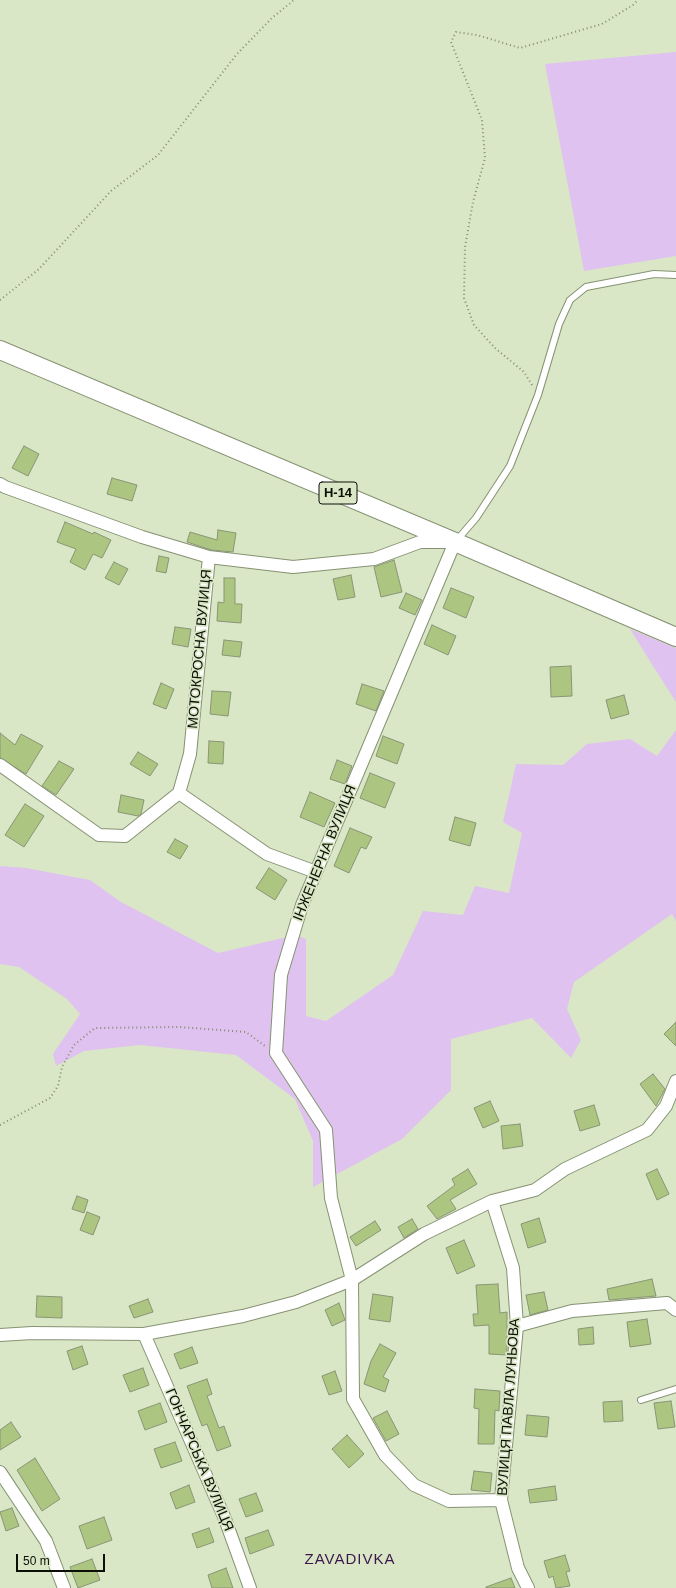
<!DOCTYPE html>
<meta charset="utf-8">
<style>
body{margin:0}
#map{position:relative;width:676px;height:1588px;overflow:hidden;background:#dae7c6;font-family:Arial,sans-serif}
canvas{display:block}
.scale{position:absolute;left:16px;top:1554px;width:89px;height:18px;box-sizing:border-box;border:2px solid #0b0f05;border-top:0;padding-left:5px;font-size:12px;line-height:14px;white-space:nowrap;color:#0b0f05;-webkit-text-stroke:3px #dae7c6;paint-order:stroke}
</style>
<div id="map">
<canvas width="676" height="1588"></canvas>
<div class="scale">50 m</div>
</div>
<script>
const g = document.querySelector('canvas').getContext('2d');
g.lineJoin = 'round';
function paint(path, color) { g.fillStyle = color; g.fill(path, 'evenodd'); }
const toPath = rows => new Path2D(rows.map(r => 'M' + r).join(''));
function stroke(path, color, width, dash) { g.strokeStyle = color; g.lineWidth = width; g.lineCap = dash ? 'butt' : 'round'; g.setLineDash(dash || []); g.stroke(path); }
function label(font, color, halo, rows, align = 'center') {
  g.font = font + ' Arial,sans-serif'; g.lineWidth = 3.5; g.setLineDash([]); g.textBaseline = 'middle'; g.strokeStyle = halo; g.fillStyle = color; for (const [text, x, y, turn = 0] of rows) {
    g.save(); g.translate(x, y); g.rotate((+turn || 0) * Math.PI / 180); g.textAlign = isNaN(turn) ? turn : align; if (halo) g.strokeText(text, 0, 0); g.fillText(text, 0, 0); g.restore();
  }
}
const green = toPath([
 [676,52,676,256,584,271,545,64],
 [630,629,676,648,676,702,653,666],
 [676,730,676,921,672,914,574,982,567,1009,581,1040,571,1058,532,1018,451,1039,451,1090,402,1139,313,1187,313,1141,295,1099,236,1055,140,1045,84,1051,56,1066,53,1054,80,1014,67,999,19,967,0,964,0,866,26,868,90,880,121,902,218,953,296,935,306,939,306,1016,326,1021,393,975,423,911,463,915,475,886,509,893,522,833,503,822,516,764,563,765,587,744,630,739,657,756]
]);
const building = toPath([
 [24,446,39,454,28,476,12,468,24,446],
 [112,478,137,485,132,501,107,494,112,478],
 [65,522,93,534,94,532,111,540,102,558,93,554,85,570,70,562,76,549,57,542,65,522],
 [218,530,236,533,233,552,211,550,187,542,190,532,217,540,218,530],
 [159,556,169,558,166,573,156,571,159,556],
 [394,560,402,592,381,597,374,567,394,560],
 [114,562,128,569,119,585,105,578,114,562],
 [351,575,355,597,338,600,333,579,351,575],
 [224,578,235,578,235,604,242,604,241,623,217,621,218,602,224,603,224,578],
 [451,588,474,597,466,618,443,608,451,588],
 [406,593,422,600,415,615,399,608,406,593],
 [432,625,456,636,448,655,424,644,432,625],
 [175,627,191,629,188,647,172,644,175,627],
 [224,640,242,642,240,657,222,655,224,640],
 [571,666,572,696,551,697,550,667,571,666],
 [161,683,174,689,166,709,153,704,161,683],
 [362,684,384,691,376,711,356,704,362,684],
 [212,691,231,692,228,716,210,714,212,691],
 [624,695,629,714,611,719,606,700,624,695],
 [0,733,15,745,21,734,43,746,26,774,0,758,0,733],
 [383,736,404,744,397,764,376,756,383,736],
 [209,741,224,742,223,764,208,763,209,741],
 [138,752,158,764,150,776,130,764,138,752],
 [337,760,352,766,345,784,330,779,337,760],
 [59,761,74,769,56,795,42,786,59,761],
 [370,773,395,783,385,808,360,798,370,773],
 [310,792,335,803,324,827,300,817,310,792],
 [121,795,144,800,141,814,138,816,118,812,121,795],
 [25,804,44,816,24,847,5,835,25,804],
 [455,817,476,823,470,846,449,840,455,817],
 [350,828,372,837,366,849,361,847,349,873,334,866,350,828],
 [175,839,188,846,180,859,167,852,175,839],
 [269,868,287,880,275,900,256,888,269,868],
 [676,1022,676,1046,664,1034,676,1022],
 [653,1074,665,1089,656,1106,640,1084,653,1074],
 [490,1101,499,1121,483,1128,474,1108,490,1101],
 [594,1105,600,1125,580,1131,574,1111,594,1105],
 [520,1124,523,1146,503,1149,501,1126,520,1124],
 [468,1169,477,1184,450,1200,456,1209,437,1219,427,1206,455,1185,452,1179,468,1169],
 [657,1169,669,1194,657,1200,646,1174,657,1169],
 [77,1196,88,1200,84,1213,72,1209,77,1196],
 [87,1212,100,1217,93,1235,80,1230,87,1212],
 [539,1218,546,1242,528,1248,521,1224,539,1218],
 [412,1219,418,1229,404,1238,398,1227,412,1219],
 [375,1221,381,1230,356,1246,350,1237,375,1221],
 [464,1240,475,1266,457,1274,446,1248,464,1240],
 [652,1279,656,1296,609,1300,607,1289,652,1279],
 [498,1284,500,1313,507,1312,507,1355,489,1354,489,1325,474,1326,473,1314,478,1314,476,1285,498,1284],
 [544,1292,548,1310,530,1315,526,1295,544,1292],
 [373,1294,393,1297,390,1322,369,1319,373,1294],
 [37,1296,62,1297,62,1318,36,1317,37,1296],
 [148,1299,153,1312,134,1318,129,1306,148,1299],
 [339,1303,345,1320,332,1326,325,1310,339,1303],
 [647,1319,651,1344,630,1347,627,1322,647,1319],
 [593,1327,594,1344,579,1345,578,1329,593,1327],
 [380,1344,396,1353,383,1377,389,1380,385,1392,364,1384,371,1361,380,1344],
 [82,1346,88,1364,73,1370,67,1351,82,1346],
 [192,1347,198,1363,180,1369,174,1354,192,1347],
 [143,1368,149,1385,130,1392,123,1375,143,1368],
 [335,1371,342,1391,329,1395,322,1376,335,1371],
 [207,1379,212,1394,207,1396,219,1428,224,1426,231,1446,217,1451,207,1424,202,1426,187,1386,207,1379],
 [475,1389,500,1391,499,1411,495,1410,494,1444,478,1444,479,1409,474,1408,475,1389],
 [622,1401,623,1421,604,1422,603,1402,622,1401],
 [671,1401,675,1427,658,1429,654,1403,671,1401],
 [160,1403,167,1422,145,1430,138,1411,160,1403],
 [387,1411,399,1434,386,1441,373,1418,387,1411],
 [527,1415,549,1417,547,1437,525,1435,527,1415],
 [11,1422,21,1437,0,1450,0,1430,11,1422],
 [347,1435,364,1454,349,1468,332,1449,347,1435],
 [175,1442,182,1461,161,1468,154,1449,175,1442],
 [35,1458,60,1499,42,1511,17,1470,35,1458],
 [474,1471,492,1473,490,1492,471,1490,474,1471],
 [189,1485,195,1502,176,1509,170,1493,189,1485],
 [555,1486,557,1500,530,1503,528,1490,555,1486],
 [256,1493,263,1511,246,1517,239,1499,256,1493],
 [12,1508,19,1526,6,1531,0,1512,12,1508],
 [104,1517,112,1540,87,1549,79,1526,104,1517],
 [209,1528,214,1542,197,1548,192,1534,209,1528],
 [268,1530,274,1545,250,1554,245,1538,268,1530],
 [565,1555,570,1571,566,1572,570,1586,556,1588,553,1576,549,1578,544,1561,565,1555],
 [92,1559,100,1580,78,1588,70,1567,92,1559],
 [226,1568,233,1588,212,1588,208,1575,226,1568],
 [511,1578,515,1588,486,1588,486,1587,511,1578]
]);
const path = toPath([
 [0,300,39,269,111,191,158,155,237,54,273,17,294,0],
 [532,385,524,372,495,348,474,325,464,298,465,247,473,202,485,158,482,120,451,42,456,32,477,35,520,48,602,24,633,5,638,0],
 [0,1125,50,1098,58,1086,62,1067,74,1045,95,1028,179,1027,246,1032,265,1046]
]);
const lane = toPath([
 [457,540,476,518,510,466,538,395,559,324,570,300,586,287,654,274,676,275],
 [641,1400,676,1389]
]);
const street = toPath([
 [0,484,5,487,142,537,209,557,190,754,179,793],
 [209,557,293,567,374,559,420,542,455,542,302,905,281,975,276,1053,326,1130,331,1198,352,1280,353,1399,385,1455,414,1485,449,1501,501,1500],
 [0,765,99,835,125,836,179,793,267,854,316,872],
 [492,1201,513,1268,517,1326,501,1500,518,1568,528,1588],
 [517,1326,572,1311,667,1303,676,1310],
 [144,1334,225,1519,250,1588],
 [0,1335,32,1333,144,1334,243,1316,296,1302,352,1280,424,1234,492,1201,535,1190,565,1169,647,1130,666,1106,676,1081],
 [0,1472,46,1541,64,1588]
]);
const primary = toPath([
 [0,350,455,542,676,637]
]);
const shields = [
 [338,493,38]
];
const shieldNames = [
 ["Н-14",338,493]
];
const streetNames = [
 ["МОТОКРОСНА ВУЛИЦЯ",200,649,-85],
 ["ІНЖЕНЕРНА ВУЛИЦЯ",325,853,-68],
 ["ВУЛИЦЯ ПАВЛА ЛУНЬОВА",509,1407,-86],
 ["ГОНЧАРСЬКА ВУЛИЦЯ",199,1460,67]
];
const neighbourhoodNames = [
 ["ZAVADIVKA",350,1560]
];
paint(green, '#dfc2ef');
paint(building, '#acc581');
stroke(building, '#899576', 1);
stroke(lane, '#869273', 8);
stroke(street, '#869273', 14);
stroke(primary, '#869273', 20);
stroke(path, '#838c75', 2, [1, 3]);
stroke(lane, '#fff', 6);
stroke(street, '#fff', 12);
stroke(primary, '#fff', 18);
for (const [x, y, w] of shields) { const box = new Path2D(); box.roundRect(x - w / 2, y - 11, w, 22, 3); g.fillStyle = '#dae7c6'; g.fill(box); stroke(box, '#0b0f05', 1); }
label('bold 13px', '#0b0f05', null, shieldNames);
label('14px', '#0b0f05', '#dae7c6', streetNames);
g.letterSpacing = '1px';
label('15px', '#3c174d', '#dae7c6', neighbourhoodNames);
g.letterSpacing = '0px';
</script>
